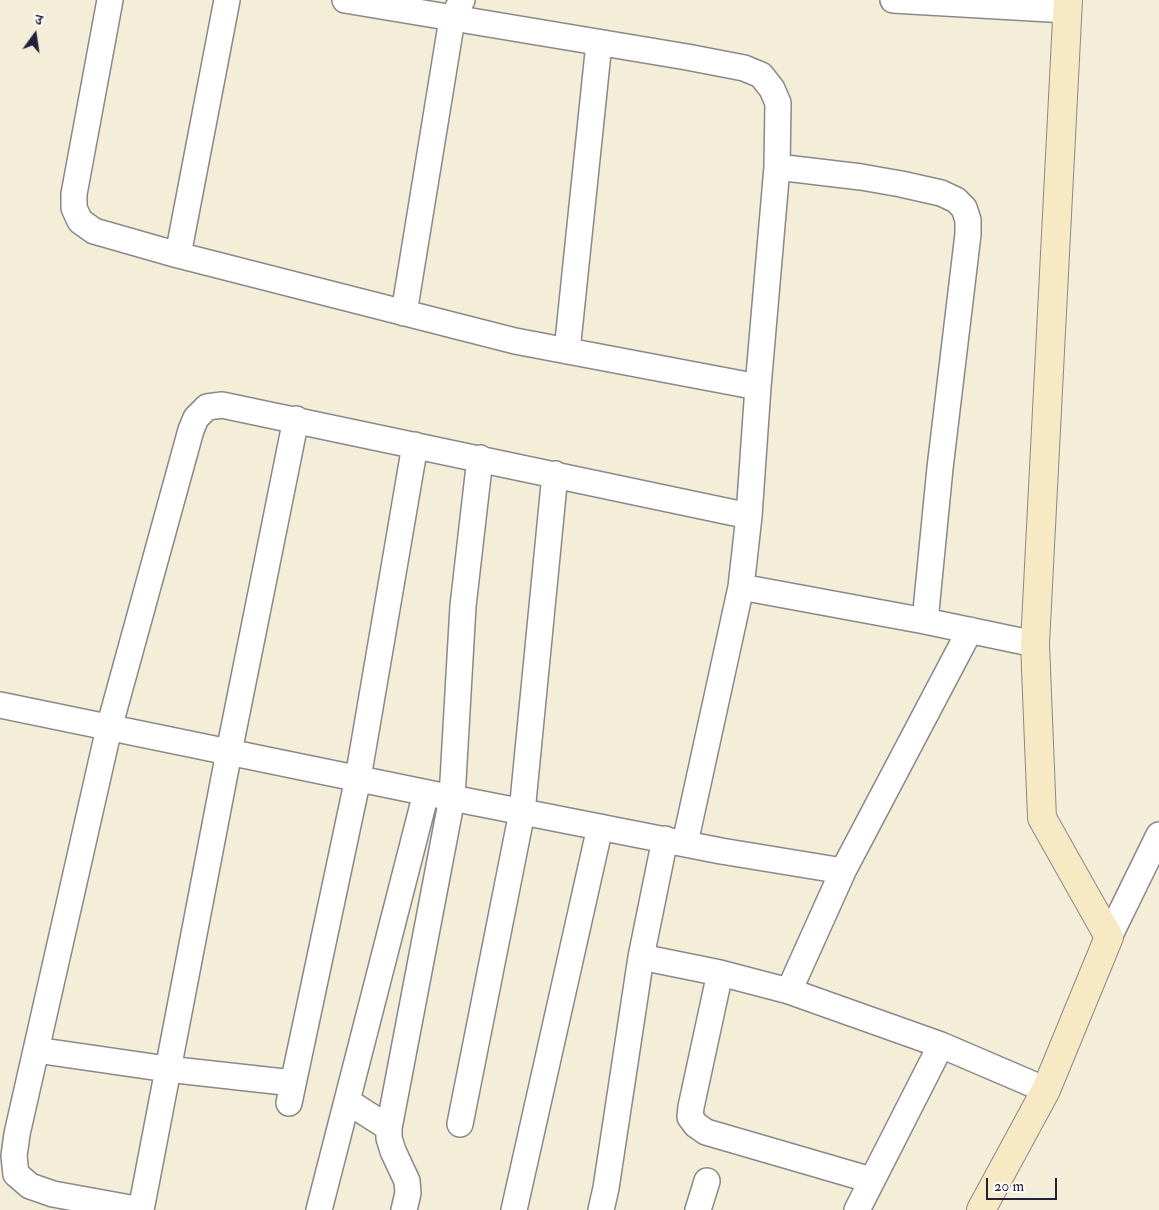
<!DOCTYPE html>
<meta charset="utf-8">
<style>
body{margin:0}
#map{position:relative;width:1159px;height:1210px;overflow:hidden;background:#f4edd8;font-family:"IM FELL Double Pica","Noto Serif Devanagari",serif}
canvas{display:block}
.north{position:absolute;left:10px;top:10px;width:50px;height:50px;-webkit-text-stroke:4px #fdfcf7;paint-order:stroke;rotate:14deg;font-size:14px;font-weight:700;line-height:20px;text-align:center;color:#22223b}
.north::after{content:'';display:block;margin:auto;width:18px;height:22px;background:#22223b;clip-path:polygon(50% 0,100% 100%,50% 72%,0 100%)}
.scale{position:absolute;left:986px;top:1178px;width:71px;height:22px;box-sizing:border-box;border:2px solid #22223b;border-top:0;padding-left:6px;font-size:15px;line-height:18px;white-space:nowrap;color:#22223b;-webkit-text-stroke:4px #fdfcf7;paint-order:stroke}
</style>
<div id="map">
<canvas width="1159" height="1210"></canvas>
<div class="north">उ</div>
<div class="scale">20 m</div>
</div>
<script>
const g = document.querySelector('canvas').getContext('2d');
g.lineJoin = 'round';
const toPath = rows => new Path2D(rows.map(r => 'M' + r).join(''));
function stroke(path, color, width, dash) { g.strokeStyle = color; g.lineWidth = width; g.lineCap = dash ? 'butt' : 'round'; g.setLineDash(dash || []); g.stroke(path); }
const street = toPath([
 [110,0,74,194,74,208,80,221,94,231,178,255,515,341,758,387],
 [345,0,687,57,744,68,761,75,772,89,778,103,777,167,758,387,749,516,741,587,925,621,1035,644],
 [893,0,1067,10],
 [777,167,861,177,901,184,941,193,956,200,964,208,968,220,968,234,940,468,925,621],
 [178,255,227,0],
 [404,313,452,19,462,0],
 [567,351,599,43],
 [0,705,452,798,721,851,843,871,970,630],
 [685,843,741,587],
 [843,871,789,991,941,1045,1046,1090],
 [1109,937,1159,835],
 [641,957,720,973,789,991],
 [720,973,691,1107,690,1117,696,1125,706,1132,871,1180],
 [36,1050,167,1069,293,1083],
 [347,1101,389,1128],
 [289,1103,358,778,415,445],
 [460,1124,522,812,555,474],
 [141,1210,53,1194,30,1186,16,1174,14,1156,17,1134,109,728,191,430,196,418,207,407,222,405,749,516],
 [141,1210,229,752,296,419],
 [319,1210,426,793],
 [404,1210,408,1193,407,1181,393,1151,389,1138,389,1128,452,798,463,606,480,458],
 [514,1210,600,827],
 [601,1210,606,1188,641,957,665,839],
 [698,1210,707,1181],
 [857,1210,941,1045]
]);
const secondary = toPath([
 [981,1210,1046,1090,1109,937,1042,818,1035,644,1068,0]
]);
stroke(street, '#8b888a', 28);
stroke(secondary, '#8b888a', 30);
stroke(street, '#fff', 25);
stroke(secondary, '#f6e9c3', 28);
</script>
